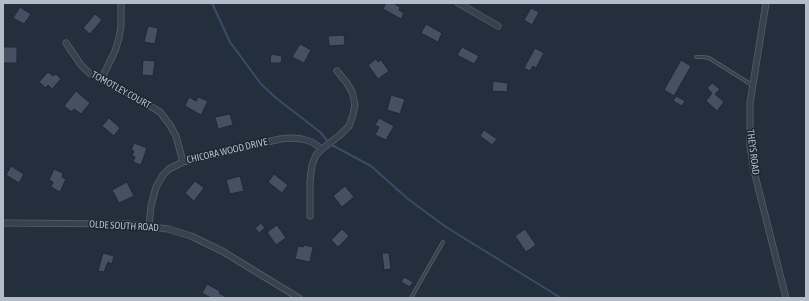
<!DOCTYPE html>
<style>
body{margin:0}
#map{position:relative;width:809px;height:301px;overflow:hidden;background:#242f3e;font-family:"Asap Condensed",sans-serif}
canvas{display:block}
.frame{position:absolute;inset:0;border:4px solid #b4bcc9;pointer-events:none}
</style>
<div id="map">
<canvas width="809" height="301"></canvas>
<div class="frame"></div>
</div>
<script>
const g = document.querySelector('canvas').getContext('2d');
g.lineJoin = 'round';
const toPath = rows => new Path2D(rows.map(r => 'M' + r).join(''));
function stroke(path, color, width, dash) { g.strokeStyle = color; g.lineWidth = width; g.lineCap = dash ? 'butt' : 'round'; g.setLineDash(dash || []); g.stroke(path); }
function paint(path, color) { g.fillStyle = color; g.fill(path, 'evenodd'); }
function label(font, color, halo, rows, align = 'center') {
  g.font = font + ' "Asap Condensed",sans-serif'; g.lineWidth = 3; g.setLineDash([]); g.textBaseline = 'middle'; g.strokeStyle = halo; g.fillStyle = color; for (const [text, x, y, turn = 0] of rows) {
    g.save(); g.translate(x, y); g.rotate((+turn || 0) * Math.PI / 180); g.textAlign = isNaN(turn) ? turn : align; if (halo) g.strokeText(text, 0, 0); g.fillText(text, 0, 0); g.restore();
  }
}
const stream = toPath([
 [212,3,230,42,261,84,276,98,320,132,330,144,371,166,408,199,446,227,561,298]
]);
const building = toPath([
 [386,3,393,3,400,7,399,10,404,13,401,19,383,9,386,3],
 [20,7,31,14,24,24,13,18,20,7],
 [531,8,539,12,532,25,524,20,531,8],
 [95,14,102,20,90,34,83,28,95,14],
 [426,24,442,33,438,42,421,33,426,24],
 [148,26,158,28,155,44,144,42,148,26],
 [344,35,345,45,329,46,328,36,344,35],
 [300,44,311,50,304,63,292,57,300,44],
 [3,47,17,47,17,63,3,63,3,47],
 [462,47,479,56,474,64,457,55,462,47],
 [535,48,544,53,536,68,533,66,530,71,524,68,535,48],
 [271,54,282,56,281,63,270,63,271,54],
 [376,59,378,62,381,60,389,71,378,79,368,65,376,59],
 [143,60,155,61,153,76,142,75,143,60],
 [681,60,691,66,674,96,664,90,681,60],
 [48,72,53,76,56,74,61,79,52,89,48,85,46,88,39,82,48,72],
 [493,81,508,83,507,92,492,91,493,81],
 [712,83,720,89,715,94,724,102,717,111,706,101,712,93,707,88,712,83],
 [76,91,90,103,81,114,74,109,72,112,64,106,76,91],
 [391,95,405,99,400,114,387,110,391,95],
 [676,96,685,101,682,106,673,101,676,96],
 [189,97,196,101,198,97,208,101,201,115,185,106,189,97],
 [230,114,233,125,218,129,215,117,230,114],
 [109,118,120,128,114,136,102,126,109,118],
 [379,118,394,126,386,140,375,135,379,127,375,125,379,118],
 [484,130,497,139,492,145,480,136,484,130],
 [134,143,147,148,141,165,133,162,135,157,132,156,134,151,131,150,134,143],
 [11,166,24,174,19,183,6,175,11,166],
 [54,169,63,173,62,177,66,179,60,192,51,187,53,182,49,180,54,169],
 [274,174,288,185,282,193,268,182,274,174],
 [240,176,244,191,230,194,226,180,240,176],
 [195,181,204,188,194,201,185,193,195,181],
 [127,182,134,196,119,203,112,190,127,182],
 [345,186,354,197,342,207,333,196,345,186],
 [261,223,265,228,259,233,255,228,261,223],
 [277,225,286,238,276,245,267,232,277,225],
 [342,229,349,236,338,247,331,240,342,229],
 [525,229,536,245,526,252,515,236,525,229],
 [304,245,313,247,310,262,295,259,298,246,303,247,304,245],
 [103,253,114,256,112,264,108,262,104,272,98,271,103,253],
 [382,253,389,253,391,269,384,270,382,253],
 [404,277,413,282,410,287,401,282,404,277],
 [207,284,220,291,219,293,227,298,211,298,202,293,207,284]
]);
const service = toPath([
 [696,57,703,57,709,58,752,85],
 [411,298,443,242]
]);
const minor = toPath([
 [458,3,498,26],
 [766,3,750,103,750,146,754,171,786,298],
 [66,43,81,65,89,73,137,98,160,112,170,125,176,136,183,162],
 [101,80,115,51,119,38,121,26,121,3],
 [310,216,310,181,312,165,316,155,322,149,340,135,349,126,353,115,355,104,352,92,347,83,337,71],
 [3,223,128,224,168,229,191,236,222,251,299,298],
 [149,226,151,206,156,187,163,175,169,169,183,162,280,139,291,138,302,139,312,142,322,149]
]);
const streetNames = [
 ["TOMOTLEY COURT",121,90,29],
 ["CHICORA WOOD DRIVE",227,151,-13],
 ["THEYS ROAD",753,152,83],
 ["OLDE SOUTH ROAD",124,226,3]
];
stroke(stream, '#394c67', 2);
paint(building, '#455162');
stroke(building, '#1f2835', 1);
stroke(service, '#565f6c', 4);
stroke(minor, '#565f6c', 7);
stroke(service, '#38414e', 2.5);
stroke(minor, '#38414e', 5.5);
label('10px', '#b4bcc9', '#1d2633', streetNames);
</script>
